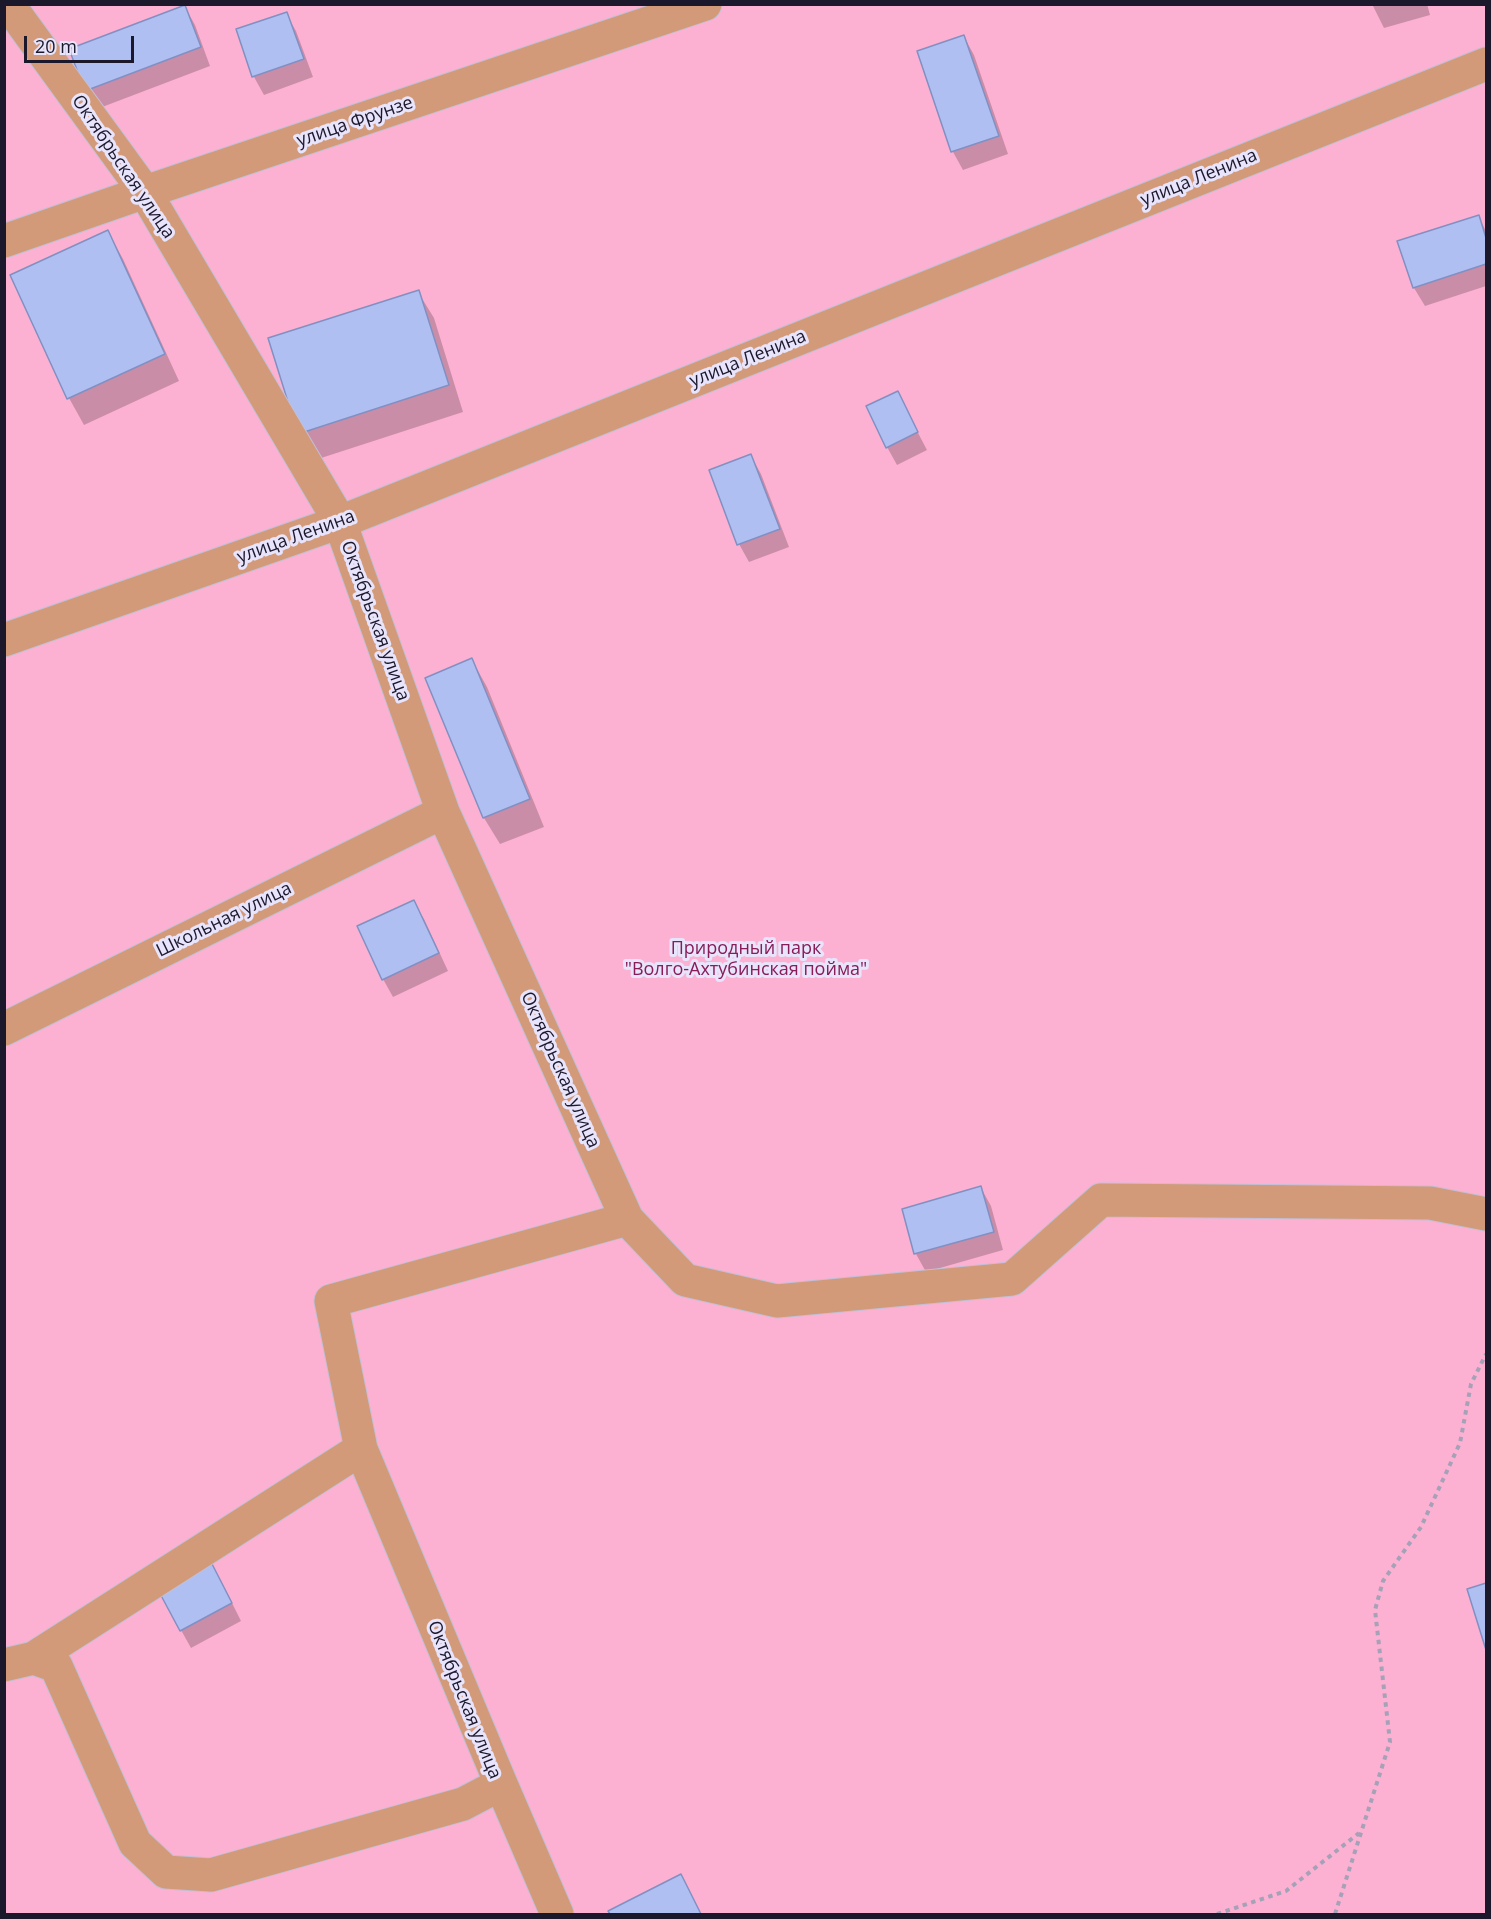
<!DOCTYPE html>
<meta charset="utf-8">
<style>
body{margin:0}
#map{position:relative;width:1491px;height:1919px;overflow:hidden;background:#e7e4fb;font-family:"Open Sans",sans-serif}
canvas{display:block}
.frame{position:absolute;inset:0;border:6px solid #1c182c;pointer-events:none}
.scale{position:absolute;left:24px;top:36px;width:110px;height:27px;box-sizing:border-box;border:3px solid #1c182c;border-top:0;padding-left:8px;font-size:18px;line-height:21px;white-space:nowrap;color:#1c182c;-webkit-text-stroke:4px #e7e4fb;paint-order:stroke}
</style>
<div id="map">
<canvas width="1491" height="1919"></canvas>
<div class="frame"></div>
<div class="scale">20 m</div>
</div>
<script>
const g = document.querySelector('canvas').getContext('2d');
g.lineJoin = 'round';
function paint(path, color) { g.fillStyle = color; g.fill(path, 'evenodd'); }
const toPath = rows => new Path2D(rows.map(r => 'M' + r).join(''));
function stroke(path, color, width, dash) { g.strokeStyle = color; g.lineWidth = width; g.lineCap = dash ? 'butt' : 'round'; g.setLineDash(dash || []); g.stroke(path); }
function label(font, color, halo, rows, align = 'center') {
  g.font = font + ' "Open Sans",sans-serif'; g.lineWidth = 6; g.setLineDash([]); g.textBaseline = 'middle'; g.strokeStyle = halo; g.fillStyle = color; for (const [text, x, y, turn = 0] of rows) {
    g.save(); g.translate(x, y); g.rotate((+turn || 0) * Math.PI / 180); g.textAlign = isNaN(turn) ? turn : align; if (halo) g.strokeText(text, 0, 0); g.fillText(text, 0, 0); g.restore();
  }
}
const green = toPath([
 [5,5,1486,5,1486,1914,5,1914]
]);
const shadow = toPath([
 [1372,4,1427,4,1430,15,1384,28],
 [185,7,195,25,210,66,97,109,87,91],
 [286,14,296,31,313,77,264,95,254,77,238,30],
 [964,37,974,55,1008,154,963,170,953,152,919,52],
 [1478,216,1486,231,1486,286,1425,306,1414,288,1399,242],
 [108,232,123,259,179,381,84,425,69,398,12,276],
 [418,292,434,318,463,412,315,460,300,433],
 [897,393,927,450,897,465,887,447],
 [751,456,761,474,789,547,749,562,739,544],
 [472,660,487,687,544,827,500,844,484,818,427,679],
 [413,902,424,919,448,971,393,997,383,979],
 [981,1188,991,1206,1003,1250,926,1272,916,1254,904,1210],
 [220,1579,241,1621,191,1648,181,1630],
 [1486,1585,1486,1645,1469,1590],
 [691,1894,701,1914,611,1914,610,1912]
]);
const building = toPath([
 [185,5,201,47,85,91,69,49,185,5],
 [287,12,304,59,252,77,236,29,287,12],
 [964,35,999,136,951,152,917,51,964,35],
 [1479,215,1486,238,1486,264,1413,288,1397,241,1479,215],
 [108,230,165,354,67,399,10,275,108,230],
 [419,290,449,385,298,434,268,338,419,290],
 [898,391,918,432,886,448,866,406,898,391],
 [751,454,780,529,737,545,709,470,751,454],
 [472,658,530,799,483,818,425,678,472,658],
 [414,900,439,953,382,980,357,926,414,900],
 [981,1186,994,1232,914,1254,902,1209,981,1186],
 [210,1560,232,1603,180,1631,157,1588,210,1560],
 [1486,1583,1486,1650,1467,1589,1486,1583],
 [681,1874,701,1914,610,1914,608,1911,681,1874]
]);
const path = toPath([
 [1217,1914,1286,1891,1359,1833],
 [1335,1914,1390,1742,1375,1610,1383,1581,1421,1527,1460,1443,1471,1384,1486,1354]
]);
const minor = toPath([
 [8,4,145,192,340,522,443,812,627,1219,685,1280,777,1301,1012,1279,1101,1200,1430,1203,1486,1214],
 [4,241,145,192,705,4],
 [4,640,340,522,1486,64],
 [4,1029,443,812],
 [34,1658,361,1449],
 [4,1665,34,1658,56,1666,135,1843,166,1872,211,1875,463,1804,501,1784,361,1449,331,1301,627,1219],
 [501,1784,557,1914]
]);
const streetNames = [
 ["улица Фрунзе",355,122,-19],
 ["Октябрьская улица",123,167,56],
 ["улица Ленина",1199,178,-22],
 ["улица Ленина",748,359,-22],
 ["улица Ленина",296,537,-20],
 ["Октябрьская улица",375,621,70],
 ["Школьная улица",224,920,-26],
 ["Октябрьская улица",560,1070,66],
 ["Октябрьская улица",464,1700,68]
];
const parkNames = [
 ["Природный парк",746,949],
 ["\"Волго-Ахтубинская пойма\"",746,970]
];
paint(green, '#fdb1d2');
paint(shadow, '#0003');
paint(building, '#b0bff2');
stroke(building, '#8190c3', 1.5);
stroke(minor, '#c2bfd6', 35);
stroke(path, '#a5a2b8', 4, [4.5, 4.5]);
stroke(minor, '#d29a78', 33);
label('18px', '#1c182c', '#e7e4fb', streetNames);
label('18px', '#881c58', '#e7e4fb', parkNames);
</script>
